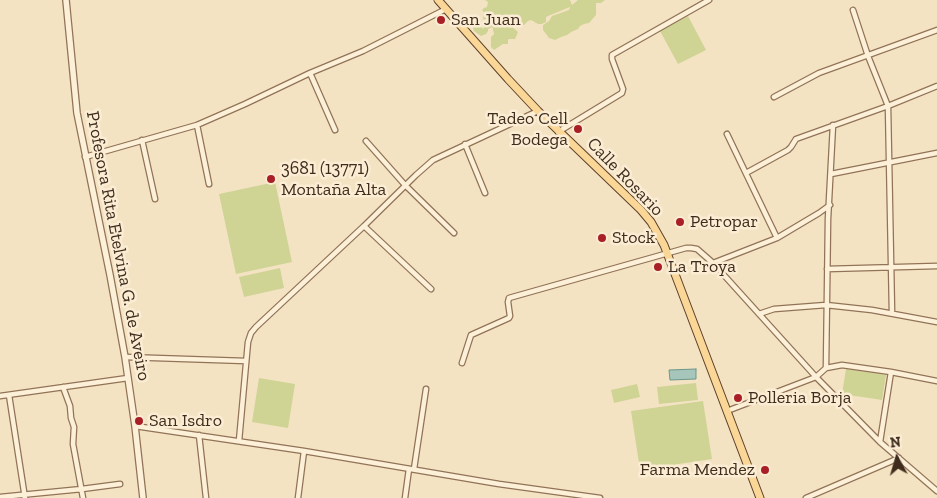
<!DOCTYPE html>
<meta charset="utf-8">
<style>
body{margin:0}
#map{position:relative;width:937px;height:498px;overflow:hidden;background:#f4e3c3;font-family:"Zilla Slab",serif}
canvas{display:block}
.north{position:absolute;left:872px;top:433px;width:50px;height:50px;-webkit-text-stroke:4px #faedd4;paint-order:stroke;rotate:354deg;font-size:14px;font-weight:700;line-height:20px;text-align:center;color:#3f2c1d}
.north::after{content:'';display:block;margin:auto;width:18px;height:22px;background:#3f2c1d;clip-path:polygon(50% 0,100% 100%,50% 72%,0 100%)}
</style>
<div id="map">
<canvas width="937" height="498"></canvas>
<div class="north">N</div>
</div>
<script>
const g = document.querySelector('canvas').getContext('2d');
g.lineJoin = 'round';
function paint(path, color) { g.fillStyle = color; g.fill(path, 'evenodd'); }
const toPath = rows => new Path2D(rows.map(r => 'M' + r).join(''));
function stroke(path, color, width, dash) { g.strokeStyle = color; g.lineWidth = width; g.lineCap = dash ? 'butt' : 'round'; g.setLineDash(dash || []); g.stroke(path); }
function label(font, color, halo, rows, align = 'center') {
  g.font = font + ' "Zilla Slab",serif'; g.lineWidth = 5; g.setLineDash([]); g.textBaseline = 'middle'; g.strokeStyle = halo; g.fillStyle = color; for (const [text, x, y, turn = 0] of rows) {
    g.save(); g.translate(x, y); g.rotate((+turn || 0) * Math.PI / 180); g.textAlign = isNaN(turn) ? turn : align; if (halo) g.strokeText(text, 0, 0); g.fillText(text, 0, 0); g.restore();
  }
}
const green = toPath([
 [485,0,570,0,572,5,578,0,605,0,601,3,596,3,596,15,589,23,584,24,580,26,578,29,571,32,567,35,561,37,555,40,549,38,543,30,543,25,549,21,552,16,569,10,570,7,548,16,546,17,546,22,542,24,538,24,531,20,528,21,524,25,519,25,511,22,508,19,503,19,518,32,515,39,509,39,508,40,508,44,503,44,494,50,491,47,491,37,494,34,493,30,493,28,492,27,488,29,488,31,486,34,481,36,474,31,473,28,472,22,474,20,481,22,480,26,483,29,489,20,488,18,484,20,483,18,484,15,487,13,485,13,482,10,484,8,487,7,488,2],
 [688,16,706,50,678,64,660,31],
 [275,182,292,262,236,274,219,194],
 [280,268,284,288,244,297,239,277],
 [846,369,886,375,882,400,842,394],
 [259,378,295,384,288,428,252,422],
 [696,383,698,400,659,404,657,387],
 [637,384,640,397,614,403,611,390],
 [703,401,712,459,640,470,631,411]
]);
const water = toPath([
 [696,369,696,379,670,380,669,370,696,369]
]);
const minor = toPath([
 [853,10,868,56,888,106,892,313],
 [310,73,335,130],
 [774,97,819,73,937,30],
 [197,125,209,184],
 [558,132,622,93,623,89,612,59,612,55,709,0],
 [727,134,777,238],
 [142,140,155,199],
 [366,141,405,185,454,233],
 [465,144,485,193],
 [85,157,197,125,245,104,310,73,363,51,446,9],
 [746,173,788,150,791,147,796,139,888,106,937,86],
 [831,174,937,153],
 [364,226,431,289],
 [713,263,777,238,819,213,830,205],
 [827,269,937,266],
 [759,314,774,309,826,305,872,310,937,322],
 [125,357,246,361],
 [462,363,471,335,509,318,510,316,508,302,509,298,686,248,691,248,697,249,713,263,816,377,880,442,937,491],
 [826,368,842,365,891,372,937,381],
 [63,387,70,406,71,418,74,427,73,444,83,498],
 [9,395,25,498],
 [0,396,128,378],
 [727,411,816,377,826,368,828,219,833,125],
 [135,426,304,451,499,484,600,498],
 [199,435,206,498],
 [239,441,248,342,251,333,256,327,364,226,416,175,433,160,538,111],
 [880,442,891,372],
 [414,469,426,389],
 [0,497,82,489,120,484],
 [298,498,304,451],
 [405,498,409,469],
 [806,498,899,458]
]);
const tertiary = toPath([
 [66,0,77,113,110,275,125,357,135,426,143,498]
]);
const primary = toPath([
 [438,0,508,79,538,111,641,210,651,222,664,245,760,498]
]);
const markers = [
 [441,20,5,"#a81f26"],
 [578,129,5,"#a81f26"],
 [271,179,5,"#a81f26"],
 [680,222,5,"#a81f26"],
 [602,238,5,"#a81f26"],
 [658,267,5,"#a81f26"],
 [738,398,5,"#a81f26"],
 [139,421,5,"#a81f26"],
 [765,470,5,"#a81f26"]
];
const poiNames = [
 ["San Juan",451,20],
 ["Tadeo Cell",568,119,"right"],
 ["Bodega",568,140,"right"],
 ["3681 (13771)",281,169],
 ["Montaña Alta",281,190],
 ["Petropar",690,222],
 ["Stock",612,238],
 ["La Troya",668,267],
 ["Polleria Borja",748,398],
 ["San Isdro",149,421],
 ["Farma Mendez",755,470,"right"]
];
const streetNames = [
 ["Calle Rosario",625,177,46],
 ["Profesora Rita Etelvina G. de Aveiro",118,246,79]
];
paint(green, '#cfd495');
paint(water, '#a6c6bb');
stroke(water, '#6b9689', 1);
stroke(minor, '#917357', 7);
stroke(tertiary, '#917357', 8);
stroke(primary, '#5e412b', 9);
stroke(minor, '#fdf0d8', 4.5);
stroke(tertiary, '#fdf0d8', 5.5);
stroke(primary, '#fbd797', 7);
for (const [x, y, r, color] of markers) { const dot = new Path2D(); dot.arc(x, y, r, 0, 2 * Math.PI); g.fillStyle = color; g.fill(dot); stroke(dot, '#faedd4', 2); }
label('18px', '#3f2c1d', '#faedd4', poiNames, 'left');
label('18px', '#3f2c1d', '#faedd4', streetNames);
</script>
